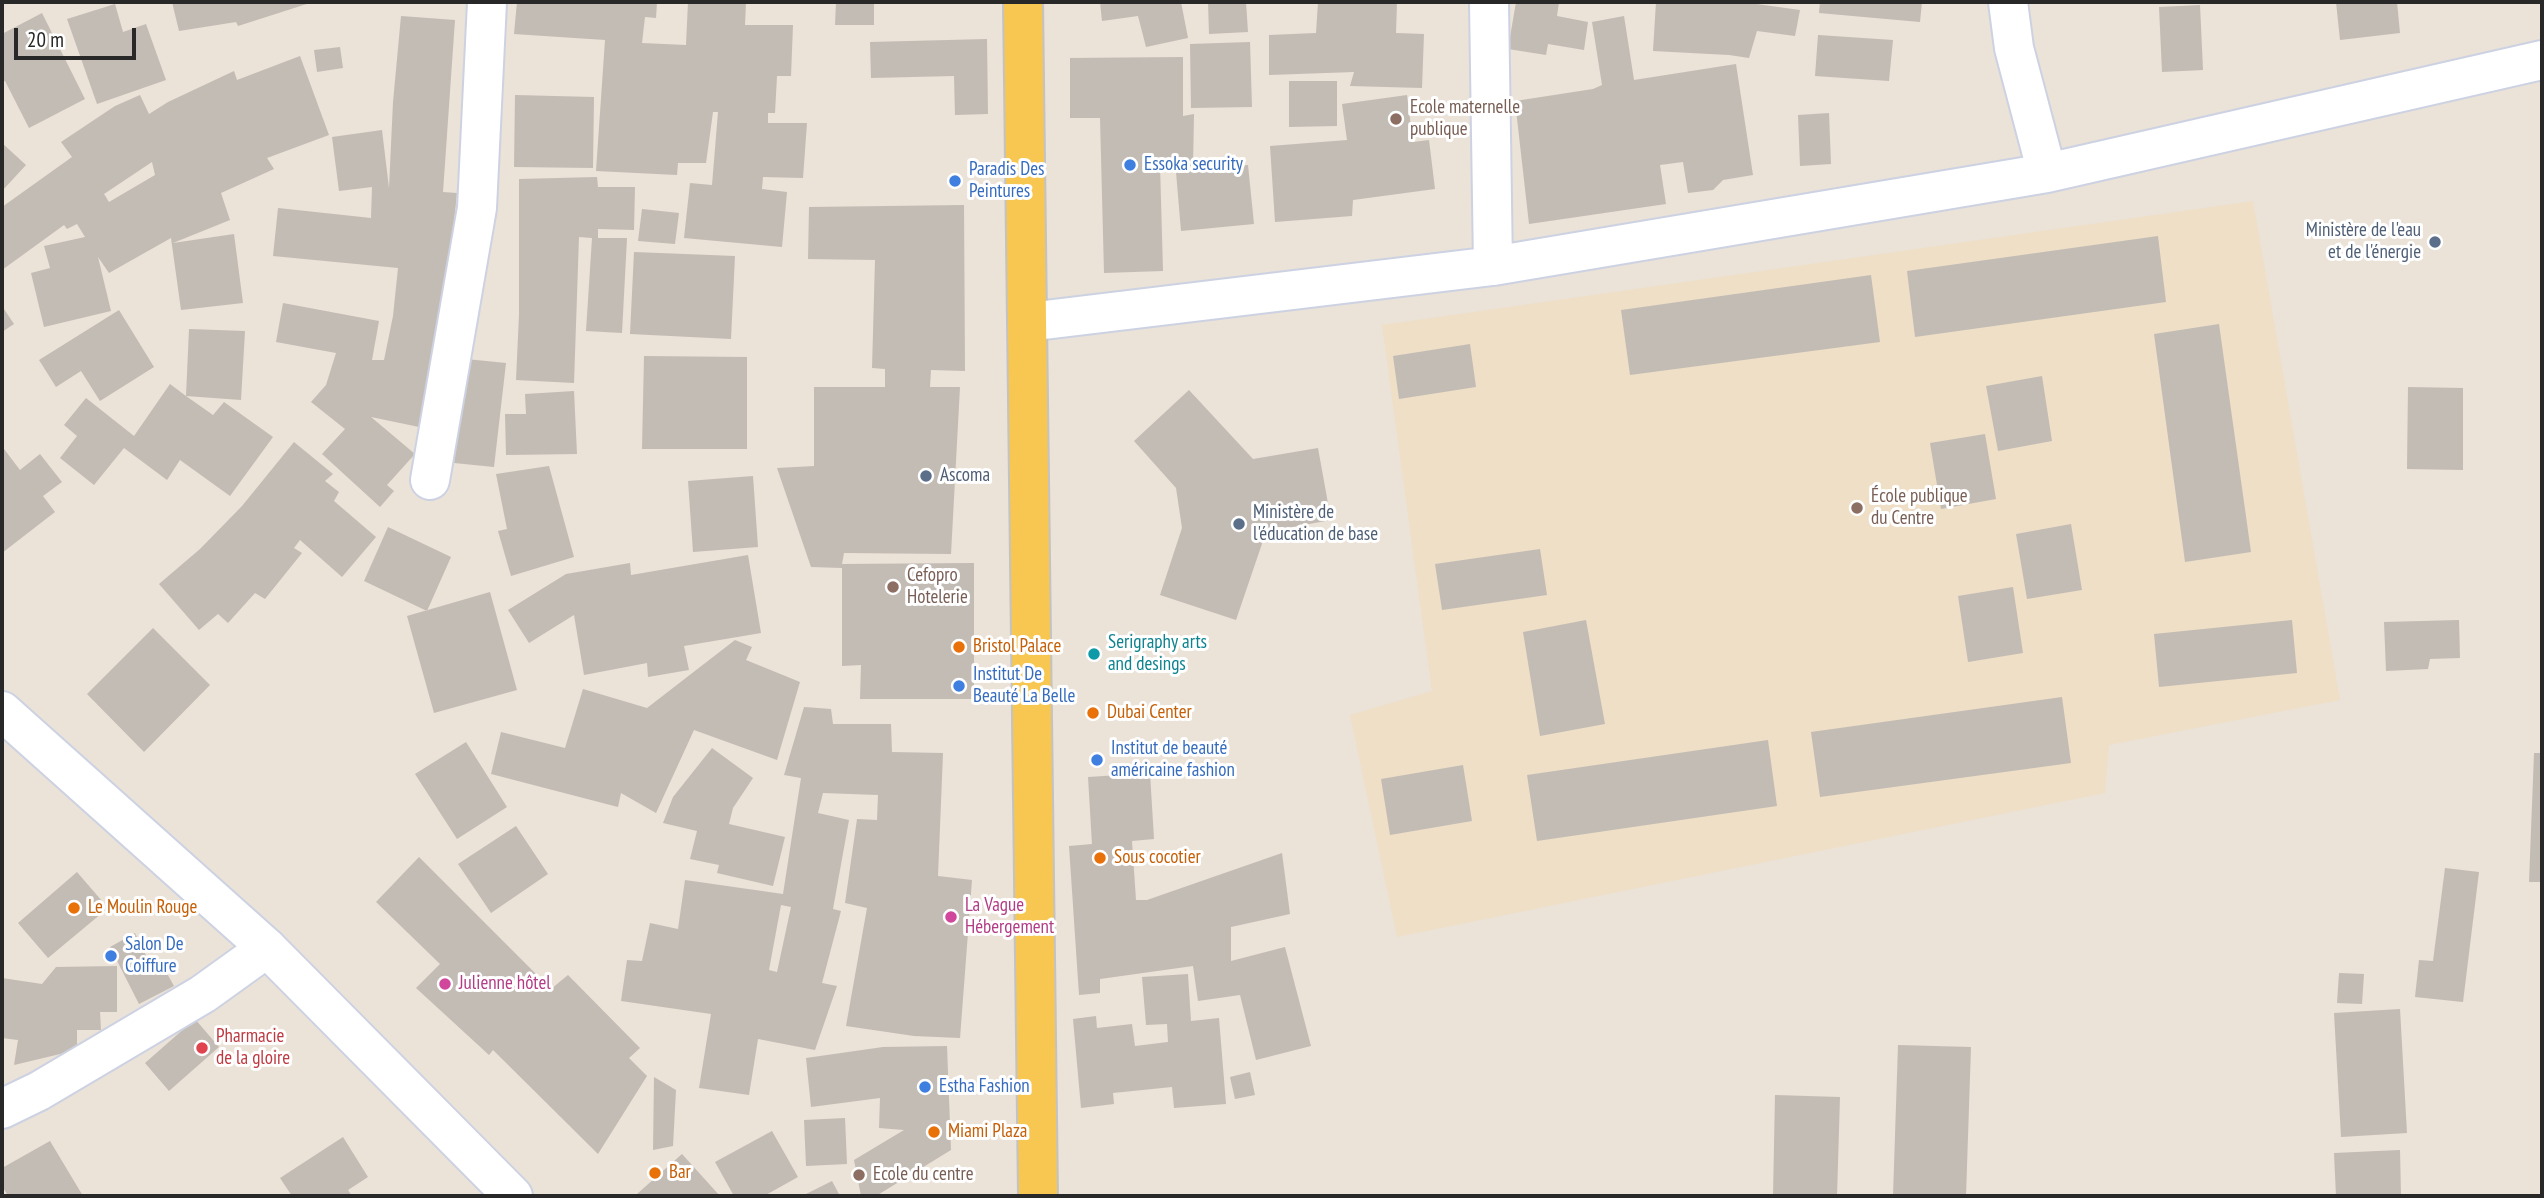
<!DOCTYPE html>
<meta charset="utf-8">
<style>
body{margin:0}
#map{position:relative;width:2544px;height:1198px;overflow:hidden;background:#ebe2d8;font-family:"PT Sans Narrow",sans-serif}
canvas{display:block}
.frame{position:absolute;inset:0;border:4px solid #282828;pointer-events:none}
.scale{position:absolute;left:14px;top:28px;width:122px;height:32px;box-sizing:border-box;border:4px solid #282828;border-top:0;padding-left:9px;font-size:21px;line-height:24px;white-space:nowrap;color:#282828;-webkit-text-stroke:5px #fff;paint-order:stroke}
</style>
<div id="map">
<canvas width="2544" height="1198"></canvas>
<div class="frame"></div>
<div class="scale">20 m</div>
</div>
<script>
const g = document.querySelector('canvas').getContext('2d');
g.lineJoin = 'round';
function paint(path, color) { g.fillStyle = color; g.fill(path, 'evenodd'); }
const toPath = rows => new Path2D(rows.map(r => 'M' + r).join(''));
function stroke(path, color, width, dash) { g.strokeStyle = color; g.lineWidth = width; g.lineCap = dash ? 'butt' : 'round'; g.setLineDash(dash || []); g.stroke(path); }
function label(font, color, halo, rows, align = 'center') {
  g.font = font + ' "PT Sans Narrow",sans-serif'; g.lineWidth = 6; g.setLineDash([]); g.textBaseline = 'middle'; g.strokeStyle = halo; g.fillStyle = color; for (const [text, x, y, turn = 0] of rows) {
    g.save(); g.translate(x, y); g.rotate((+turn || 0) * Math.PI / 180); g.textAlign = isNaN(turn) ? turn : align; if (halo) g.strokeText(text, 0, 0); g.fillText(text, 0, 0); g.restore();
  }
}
const education = toPath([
 [2253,201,2340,700,2109,745,2105,793,1397,937,1350,715,1432,691,1382,325]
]);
const building = toPath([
 [172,2,313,2,238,26,236,22,179,31],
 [517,2,657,2,656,18,645,17,642,43,686,45,688,2,746,2,745,25,793,25,791,76,777,76,775,113,768,113,768,123,807,123,803,178,763,177,762,189,787,192,782,247,684,238,690,183,712,185,718,112,713,112,706,163,678,163,677,175,596,171,605,40,514,34],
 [836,2,874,2,874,25,835,25],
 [1100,2,1181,2,1188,38,1146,47,1138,16,1102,21],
 [1208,2,1246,2,1248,32,1209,34],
 [1318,2,1397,2,1396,33,1424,34,1422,88,1350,86,1354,72,1269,75,1269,35,1316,33],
 [1516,2,1559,2,1557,16,1588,22,1584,50,1548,44,1546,55,1508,49],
 [1656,2,1742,2,1800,10,1795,36,1757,31,1749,58,1729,55,1653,51],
 [1820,2,1922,2,1920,22,1819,13],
 [2336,2,2397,2,2400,33,2340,40],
 [115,4,123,32,146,24,166,80,97,104,67,19],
 [2200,5,2203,70,2162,72,2159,7],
 [42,13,85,99,29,128,5,81,2,82,2,34],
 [401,16,455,20,443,192,457,193,449,272,424,428,371,417,415,454,387,485,394,491,380,507,322,454,345,429,311,402,326,385,336,353,276,342,283,303,379,321,372,360,384,360,393,316,398,268,273,256,278,208,371,218,372,187,339,191,332,137,382,130,389,188,393,102],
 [1624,16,1634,80,1736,64,1753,175,1723,180,1713,190,1688,193,1683,162,1660,165,1666,204,1529,224,1515,101,1593,89,1602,85,1592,22],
 [1818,35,1893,40,1889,81,1815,76],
 [987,39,988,114,955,115,954,76,871,78,870,42],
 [1250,42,1252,107,1191,108,1190,44],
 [340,47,343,68,317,72,314,50],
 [300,56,329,135,267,158,274,169,221,193,230,220,173,243,234,234,243,303,181,310,171,238,109,273,98,257,111,311,44,327,31,273,50,268,44,246,85,237,77,224,67,229,64,225,2,270,2,207,72,157,61,142,115,106,140,95,149,114,168,102,234,71,237,80],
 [152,162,155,175,109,202,104,194],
 [1183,57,1183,116,1194,114,1193,166,1160,165,1163,271,1104,273,1100,118,1070,118,1070,58],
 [1289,81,1337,81,1337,126,1289,127],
 [515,95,594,97,593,168,514,167],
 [1407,95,1413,142,1429,140,1435,189,1353,200,1352,216,1275,222,1270,146,1347,140,1342,104],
 [1829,113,1831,164,1800,166,1798,115],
 [2,143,26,165,2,191],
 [1248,165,1254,224,1181,231,1176,172],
 [597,177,598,187,635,187,634,230,598,229,598,238,627,238,622,333,586,331,592,238,579,237,574,383,516,380,519,315,519,179],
 [964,205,965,371,931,370,930,387,960,387,951,554,844,553,842,564,974,563,974,699,860,699,861,665,842,666,842,568,811,567,777,468,814,466,814,387,885,387,885,369,872,368,875,260,808,259,809,207],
 [642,209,679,213,675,244,638,241],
 [2158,236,2166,302,1915,337,1907,271],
 [634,252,735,256,731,339,630,334],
 [1871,275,1880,342,1630,375,1621,310],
 [2,306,14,324,2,332],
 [119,310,154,367,100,401,81,371,56,387,39,360],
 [2219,324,2251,552,2185,562,2154,334],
 [189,329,245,331,241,400,186,396,213,415,224,402,273,437,230,496,180,460,167,480,124,448,94,485,60,458,77,436,64,425,86,398,134,436,170,384,186,396],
 [1470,344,1476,387,1399,399,1393,356],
 [644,356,747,357,747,449,642,449],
 [466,359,506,363,494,467,454,463],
 [2042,376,2052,441,1998,451,1986,386],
 [2408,387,2463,388,2463,470,2407,469],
 [1189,390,1253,459,1318,448,1331,520,1266,532,1236,620,1160,595,1182,528,1176,488,1134,441],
 [574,391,577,454,506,455,505,414,526,414,525,394],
 [1985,434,1996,499,1941,509,1930,443],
 [294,442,333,474,325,481,339,492,334,501,376,537,342,577,300,540,294,548,302,553,265,599,255,593,228,623,218,614,199,630,159,584,200,549,242,506],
 [4,449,20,470,40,454,62,482,43,496,55,512,2,553,2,451],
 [549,466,574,557,511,576,498,531,507,529,496,474],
 [753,476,758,547,693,552,688,481],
 [2071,524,2082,590,2027,599,2016,534],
 [388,527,451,557,427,611,364,581],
 [1540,549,1547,595,1442,610,1435,564],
 [748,555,761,633,684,646,689,670,648,677,647,663,584,675,574,615,529,643,508,610,566,574,630,563,631,575],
 [2013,587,2023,653,1968,662,1958,596],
 [490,592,517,690,434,713,407,616],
 [1586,620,1605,724,1540,736,1523,632],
 [2292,620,2297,673,2159,687,2154,634],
 [2459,620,2460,658,2430,659,2428,669,2386,671,2384,622],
 [153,628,210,685,144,752,87,694],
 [735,640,752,647,746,660,800,682,777,760,694,730,656,813,621,793,618,807,491,774,501,732,565,748,583,689,647,708],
 [2062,697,2071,763,1820,797,1811,732],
 [804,707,831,709,833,724,891,724,892,752,943,753,938,876,972,880,960,1038,914,1036,846,1026,867,908,845,903,857,819,877,820,878,795,823,793,818,813,849,820,833,909,841,911,822,983,837,986,815,1050,758,1039,749,1095,699,1088,711,1014,621,1001,627,960,642,961,650,923,678,929,685,880,783,894,801,778,784,775],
 [781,905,791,907,777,972,769,970],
 [1768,740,1777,806,1537,841,1527,775],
 [466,742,507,807,457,839,415,774],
 [712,748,753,778,733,808,729,824,785,837,773,886,717,873,719,865,690,859,697,831,663,823,673,797],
 [2534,753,2542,753,2542,882,2529,882],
 [1463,765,1472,821,1390,835,1381,779],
 [1150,773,1154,839,1132,841,1136,900,1147,900,1282,853,1290,914,1231,927,1231,961,1285,947,1311,1046,1256,1060,1240,995,1198,1001,1193,966,1100,979,1100,993,1079,995,1069,846,1092,844,1088,777],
 [516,826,548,874,491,913,458,864],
 [419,857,551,989,568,975,640,1048,629,1058,647,1076,598,1154,493,1050,489,1055,416,988,440,964,376,902],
 [2445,868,2479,872,2463,1002,2415,997,2419,960,2433,961],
 [77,872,108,908,48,958,18,923],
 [135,933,151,966,160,961,174,986,139,1004,110,947],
 [117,966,117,1012,100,1012,101,1030,77,1030,77,1050,14,1065,18,1040,2,1038,2,978,42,984,56,967],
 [2339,973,2364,974,2362,1004,2337,1003],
 [1188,974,1191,1021,1219,1018,1226,1104,1174,1108,1172,1087,1113,1093,1114,1104,1081,1108,1073,1019,1096,1016,1097,1028,1132,1024,1135,1046,1168,1042,1167,1024,1146,1025,1142,977],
 [2400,1009,2407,1133,2341,1137,2334,1013],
 [195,1019,219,1047,169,1091,145,1063],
 [1898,1045,1971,1047,1966,1196,1893,1196],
 [947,1046,951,1150,876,1196,861,1196,854,1160,904,1130,879,1128,880,1098,811,1107,806,1058,883,1047],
 [1250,1072,1255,1095,1235,1099,1230,1077],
 [654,1077,676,1090,673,1146,653,1150],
 [1775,1095,1840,1097,1837,1196,1773,1196],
 [845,1118,847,1164,806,1166,804,1120],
 [772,1131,798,1177,764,1196,734,1196,715,1162],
 [343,1137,368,1177,348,1190,352,1196,292,1196,280,1178],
 [50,1141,83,1196,8,1196,2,1186,2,1168],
 [2400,1150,2401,1196,2336,1196,2334,1153],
 [682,1154,720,1196,639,1196,637,1194],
 [832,1181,840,1196,802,1196]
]);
const minor = toPath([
 [1489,2,1493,266],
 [2008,2,2014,48,2047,173],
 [1028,322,1493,266,2047,173,2542,60],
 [430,480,477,208,487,2],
 [2,1109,39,1091,203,994,267,948]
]);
const tertiary = toPath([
 [2,711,267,948,513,1196]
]);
const primary = toPath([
 [1023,2,1038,1196]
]);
const markers = [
 [1396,119,7,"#8d6e63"],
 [1130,165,7,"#3f7fe0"],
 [955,181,7,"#3f7fe0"],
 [2435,242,7,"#5c6f8a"],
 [926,476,7,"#5c6f8a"],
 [1857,508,7,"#8d6e63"],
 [1239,524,7,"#5c6f8a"],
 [893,587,7,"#8d6e63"],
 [959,647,7,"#e8710a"],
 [1094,654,7,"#0f9aa8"],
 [959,686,7,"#3f7fe0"],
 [1093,713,7,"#e8710a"],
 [1097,760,7,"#3f7fe0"],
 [1100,858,7,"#e8710a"],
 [74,908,7,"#e8710a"],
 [951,917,7,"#d1479c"],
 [111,956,7,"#3f7fe0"],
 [445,984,7,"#d1479c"],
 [202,1048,7,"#e0444e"],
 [925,1087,7,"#3f7fe0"],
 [934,1132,7,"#e8710a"],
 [655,1173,7,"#e8710a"],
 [859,1175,7,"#8d6e63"]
];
const educationNames = [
 ["Ecole maternelle",1410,108],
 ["publique",1410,130],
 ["École publique",1871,497],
 ["du Centre",1871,519],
 ["Cefopro",907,576],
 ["Hotelerie",907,598],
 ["Ecole du centre",873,1175]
];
const shopNames = [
 ["Essoka security",1144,165],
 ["Paradis Des",969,170],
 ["Peintures",969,192],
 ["Institut De",973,675],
 ["Beauté La Belle",973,697],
 ["Institut de beauté",1111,749],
 ["américaine fashion",1111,771],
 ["Salon De",125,945],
 ["Coiffure",125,967],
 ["Estha Fashion",939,1087]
];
const serviceNames = [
 ["Ministère de l'eau",2421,231,"right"],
 ["et de l'énergie",2421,253,"right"],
 ["Ascoma",940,476],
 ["Ministère de",1253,513],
 ["l'éducation de base",1253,535]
];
const cultureNames = [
 ["Serigraphy arts",1108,643],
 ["and desings",1108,665]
];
const foodNames = [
 ["Bristol Palace",973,647],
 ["Dubai Center",1107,713],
 ["Sous cocotier",1114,858],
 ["Le Moulin Rouge",88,908],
 ["Miami Plaza",948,1132],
 ["Bar",669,1173]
];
const hotelNames = [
 ["La Vague",965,906],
 ["Hébergement",965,928],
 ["Julienne hôtel",459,984]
];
const healthNames = [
 ["Pharmacie",216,1037],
 ["de la gloire",216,1059]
];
paint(education, '#eedfc6');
paint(building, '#c3bcb5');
stroke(minor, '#cdd2e2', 42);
stroke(tertiary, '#cdd2e2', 42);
stroke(primary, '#c3c3c3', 42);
stroke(minor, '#fff', 38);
stroke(tertiary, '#fff', 38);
stroke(primary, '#f7c751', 38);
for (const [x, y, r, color] of markers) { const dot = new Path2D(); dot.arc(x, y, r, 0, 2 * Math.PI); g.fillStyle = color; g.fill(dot); stroke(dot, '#fff', 2.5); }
label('19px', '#785e54', '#fff', educationNames, 'left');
label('19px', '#366cbe', '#fff', shopNames, 'left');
label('19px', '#4e5e75', '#fff', serviceNames, 'left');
label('19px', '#0d838f', '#fff', cultureNames, 'left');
label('19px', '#c56008', '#fff', foodNames, 'left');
label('19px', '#b23c85', '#fff', hotelNames, 'left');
label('19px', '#be3a42', '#fff', healthNames, 'left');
</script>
